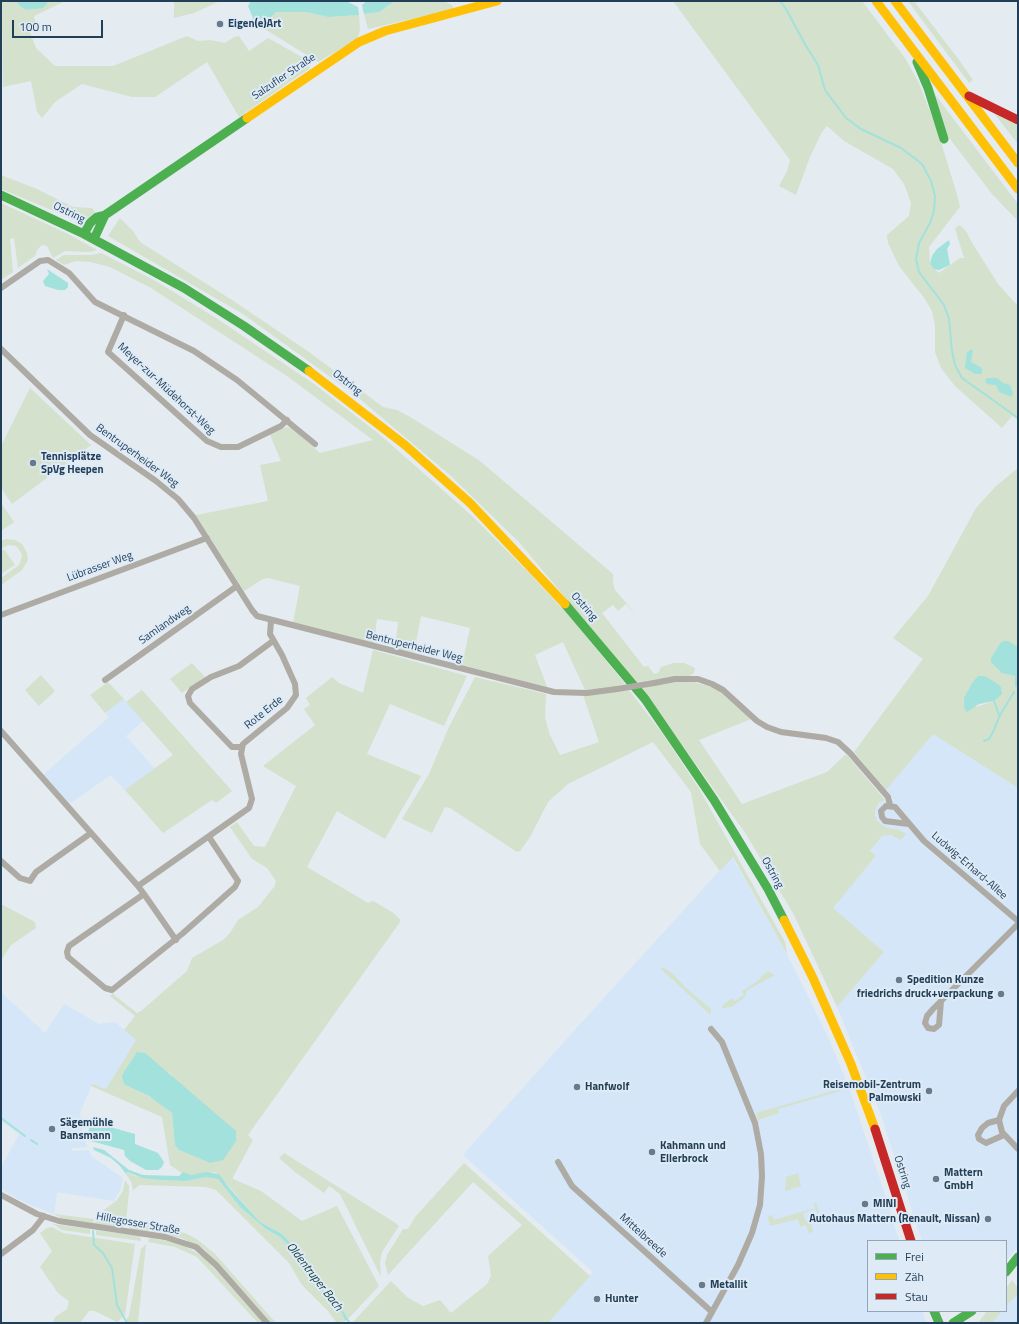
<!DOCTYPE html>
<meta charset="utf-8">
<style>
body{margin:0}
#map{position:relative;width:1019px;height:1324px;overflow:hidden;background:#e4ebf1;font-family:"Titillium Web",sans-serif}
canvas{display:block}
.frame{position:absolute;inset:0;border:2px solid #233f57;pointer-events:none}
.legend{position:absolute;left:867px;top:1240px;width:140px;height:72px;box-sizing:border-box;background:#deebf7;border:1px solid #93a6b7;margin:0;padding:5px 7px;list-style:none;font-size:12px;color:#233f57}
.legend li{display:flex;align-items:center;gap:8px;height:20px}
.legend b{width:20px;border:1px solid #93a6b7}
.scale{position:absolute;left:12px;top:20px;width:91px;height:18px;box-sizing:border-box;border:2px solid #233f57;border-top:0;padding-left:5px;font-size:12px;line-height:14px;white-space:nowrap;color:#233f57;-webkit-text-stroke:3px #deebf7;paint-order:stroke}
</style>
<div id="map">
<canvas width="1019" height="1324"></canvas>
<div class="frame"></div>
<ul class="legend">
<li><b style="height:5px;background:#4caf50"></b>Frei</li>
<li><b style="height:5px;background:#ffc107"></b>Zäh</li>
<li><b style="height:5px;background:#c62828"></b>Stau</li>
</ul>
<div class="scale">100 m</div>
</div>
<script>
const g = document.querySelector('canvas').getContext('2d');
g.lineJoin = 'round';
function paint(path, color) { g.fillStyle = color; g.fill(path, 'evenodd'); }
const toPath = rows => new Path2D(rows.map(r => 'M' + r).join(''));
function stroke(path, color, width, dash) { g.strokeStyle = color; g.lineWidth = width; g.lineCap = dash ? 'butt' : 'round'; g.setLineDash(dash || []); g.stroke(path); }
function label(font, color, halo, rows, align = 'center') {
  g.font = font + ' "Titillium Web",sans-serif'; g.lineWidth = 4; g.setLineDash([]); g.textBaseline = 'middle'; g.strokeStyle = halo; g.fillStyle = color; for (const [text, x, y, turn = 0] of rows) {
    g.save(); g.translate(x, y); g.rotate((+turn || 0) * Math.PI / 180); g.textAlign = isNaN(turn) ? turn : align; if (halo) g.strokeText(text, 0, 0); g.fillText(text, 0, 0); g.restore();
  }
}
const built = toPath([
 [124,699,143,721,126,736,155,769,125,790,111,775,69,804,43,775,109,717,105,713],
 [933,734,1018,788,1018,1247,1006,1261,1006,1241,922,1241,880,1112,837,1007,884,952,832,908,876,857,870,851,882,836,891,835,901,839,903,831,885,827,879,824,876,818,876,808,882,801,894,800,886,790],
 [732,857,787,954,828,1037,848,1085,886,1197,899,1241,868,1241,868,1311,922,1311,927,1323,548,1323,593,1272,463,1155,563,1043],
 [1,992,45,1033,64,1004,99,1024,115,1022,136,1040,106,1089,92,1084,80,1113,83,1135,87,1147,72,1148,72,1151,88,1150,92,1157,123,1178,120,1190,114,1201,57,1192,54,1214,24,1202,4,1191,1,1187,1,1168,19,1134,1,1121],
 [1018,1290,1018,1323,991,1323,1001,1311,1006,1311,1006,1304]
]);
const green = toPath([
 [2,1,6,3,7,1,65,1,34,16,37,28,30,32,36,48,55,66,113,66,187,36,198,41,210,40,225,43,234,37,239,36,249,51,268,38,302,57,310,68,239,117,207,62,155,97,132,97,82,84,55,102,42,118,37,112,31,81,3,87],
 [174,1,220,1,194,13,174,18],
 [395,1,443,1,452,5,454,9,368,29,364,14,379,12],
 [673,1,862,1,905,58,918,81,937,129,958,198,960,207,929,247,930,264,939,273,960,258,964,258,956,232,955,228,960,225,966,231,971,241,998,284,1018,306,1018,420,1012,416,1002,428,955,386,941,368,935,352,935,325,932,311,925,299,899,266,888,243,887,235,909,216,911,203,904,184,893,169,844,141,827,126,822,132,810,157,796,195,779,186,787,171,790,160],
 [908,1,914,1,959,60,973,80,969,83],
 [276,12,306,12,328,17,359,15,360,31,357,39,318,62,255,23,265,22],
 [930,88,1018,204,1018,221,992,194,947,135],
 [993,112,1013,121,1018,125,1018,144],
 [1,175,37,189,73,207,92,208,95,212,83,222,78,221,1,189],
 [1,203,68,234,97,250,90,252,65,251,53,258,47,246,42,245,37,250,35,256,18,268,14,238,10,239,13,272,1,280],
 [120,218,133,231,140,242,232,300,309,352,383,407,397,410,412,418,480,461,613,574,613,583,615,590,635,613,626,604,618,611,613,605,602,613,644,667,648,666,654,674,658,673,661,667,674,663,684,663,695,668,694,673,690,676,636,682,519,542,451,476,354,394,243,314,108,236],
 [101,253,154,280,216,318,314,384,379,434,471,515,528,572,571,618,625,684,608,688,585,690,563,642,535,655,547,687,462,665,470,628,421,616,414,653,395,649,398,622,377,619,374,644,293,623,300,586,268,578,263,579,244,591,196,515,268,501,260,465,281,461,270,435,286,427,292,428,320,453,373,440,287,376,151,288,110,267,91,262,76,261,64,265,56,260,64,255,92,255],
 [30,388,91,445,12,504,1,488,1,446],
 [1018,468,1018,647,1004,642,1000,643,991,658,1016,676,1018,675,1018,788,933,734,886,790,854,752,923,659,893,638,928,596,976,508,996,486],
 [978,676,994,701,976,707,968,690],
 [1,503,14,522,1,531],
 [6,539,15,540,22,544,27,553,28,560,22,570,1,585,1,578,19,565,22,557,21,552,16,546,9,545,1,548,1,541],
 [4,549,15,565,1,574,1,552],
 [373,650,467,676,444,726,390,704,367,754,421,776,385,839,337,811,307,867,368,903,373,901,392,912,400,919,400,922,248,1135,253,1140,233,1177,233,1179,261,1191,302,1221,337,1206,379,1286,348,1319,344,1312,333,1304,309,1270,302,1257,287,1239,282,1234,260,1222,216,1172,191,1175,182,1173,170,1165,162,1117,91,1086,92,1084,106,1089,136,1040,124,1030,135,1016,110,996,114,992,114,995,137,1013,141,1011,187,971,192,958,223,940,230,933,238,920,258,907,274,887,276,881,267,868,252,859,230,827,237,822,254,846,265,847,296,786,263,766,315,725,304,709,310,705,306,698,332,677,339,683,363,693],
 [135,1055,171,1074,210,1163,179,1150,175,1145,172,1113,157,1101,139,1091,123,1073],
 [192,663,205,677,182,693,170,679],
 [41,675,55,691,39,706,25,690],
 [475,677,546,694,545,718,550,735,560,755,599,742,583,695,629,690,662,733,698,787,785,942,787,954,733,857,720,871,700,844,691,792,653,742,568,784,548,802,530,837,520,851,517,852,450,808,445,807,432,833,402,819,429,774,448,729],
 [675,681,694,682,715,688,722,693,751,719,699,740,742,804,827,772,846,754,885,800,879,803,876,808,875,815,877,821,885,827,900,830,906,834,901,840,891,835,882,836,870,851,876,856,833,908,884,952,837,1007,794,915,746,834,641,688],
 [108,682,124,699,105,713,90,695],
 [142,690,232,791,216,803,212,800,163,833,125,790,173,755,126,702],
 [1,904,35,922,36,928,11,945,1,960],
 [663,967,673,974,686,988,711,1009,711,1015,661,969],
 [769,972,775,975,747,990,745,997,733,1006,721,1009,724,1004,732,998,735,1001,744,995,742,991,758,981,765,973],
 [840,1089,841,1091,778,1109,779,1113,758,1120,756,1113],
 [284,1153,394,1222,399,1226,382,1252,380,1262,381,1277,340,1194,329,1186,324,1193,295,1172,279,1158],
 [464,1163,590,1276,548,1323,352,1323,391,1281,407,1297,423,1306,440,1300,451,1313,487,1284,491,1276,488,1256,522,1225,473,1182,388,1275,385,1263,387,1255,403,1229,408,1229,415,1217],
 [126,1172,135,1176,161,1180,185,1181,206,1177,218,1179,240,1207,266,1229,280,1237,296,1253,306,1272,322,1291,332,1306,342,1313,345,1321,337,1323,327,1310,302,1285,289,1263,216,1190,206,1187,140,1185,133,1190,131,1181,126,1174],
 [798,1173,801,1186,785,1191,786,1177],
 [125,1180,129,1186,129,1192,126,1222,122,1228,61,1218,54,1214,94,1219,93,1222,95,1223,100,1213,117,1200,123,1191],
 [814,1203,816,1203,819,1212,817,1213,815,1209,803,1213,806,1222,827,1216,829,1220,852,1214,852,1209,856,1220,854,1220,852,1216,826,1224,825,1219,811,1223,813,1232,809,1233,806,1225,800,1227,798,1219,770,1226,768,1216,772,1215,774,1220,815,1208],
 [128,1222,173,1229,187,1234,198,1240,215,1254,276,1323,271,1323,205,1250,182,1238,130,1229],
 [53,1224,90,1229,90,1234,62,1230],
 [52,1227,63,1233,135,1244,125,1315,117,1322,95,1311,89,1311,80,1323,53,1323,55,1317,67,1309,69,1301,58,1293,40,1267,52,1251,40,1233,47,1228],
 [96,1230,140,1236,141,1241,96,1235],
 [149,1238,180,1243,205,1258,263,1323,258,1323,197,1257,175,1247,148,1242],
 [146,1244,138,1323,124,1323,129,1316,139,1260,141,1249],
 [1012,1280,1018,1288,1018,1294,1006,1306,1006,1288],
 [987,1311,1002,1311,992,1323,978,1323]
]);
const water = toPath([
 [251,1,346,1,358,7,359,15,328,17,306,12,276,12,265,23,255,23,251,20,253,18,248,6],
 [367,1,395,1,379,12,364,14,362,5],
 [949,240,950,244,947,249,950,265,939,270,934,269,930,264,932,256,937,249],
 [47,269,68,283,68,287,65,290,58,290,45,286,43,281,49,274],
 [973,349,971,362,982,368,982,374,975,374,965,368,967,352],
 [987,378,997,378,1003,383,1010,385,1013,393,1012,397,999,392,996,385,987,384,985,381],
 [1004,641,1008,641,1018,647,1018,675,1016,676,1002,673,991,662,991,658,1000,643],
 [978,676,984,676,995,682,1001,687,1002,694,994,701,979,704,967,712,964,708,964,698,972,683],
 [137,1052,145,1053,236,1131,236,1141,223,1160,210,1163,179,1150,175,1145,172,1113,149,1096,124,1084,122,1077,123,1073],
 [92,1122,135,1134,135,1144,158,1153,164,1162,162,1167,158,1170,146,1170,130,1161,125,1156,124,1150,91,1141,87,1134],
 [93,1147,104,1150,129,1170,143,1175,179,1176,183,1172,191,1175,206,1172,219,1174,230,1189,260,1222,282,1234,287,1239,302,1257,309,1270,333,1304,344,1312,348,1319,345,1321,342,1313,332,1306,322,1291,306,1272,296,1253,280,1237,266,1229,240,1207,218,1179,206,1177,185,1181,161,1180,143,1178,127,1172,126,1174,120,1166,111,1158,94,1150]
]);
const stream = toPath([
 [780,1,786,9,806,46,818,65,825,90,846,118,861,129,901,148,922,164,931,181,935,196,934,211,930,223,919,243,916,259,919,272,944,305,949,319,952,351,955,365,962,378,1018,418],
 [1016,676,1016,686],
 [994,701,999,715],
 [984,741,989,739,993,732,1000,715,1014,692],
 [1,1118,25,1136],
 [31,1140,37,1144],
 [93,1231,94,1245,103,1253,112,1268,117,1305,127,1323],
 [346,1318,350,1323]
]);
const river = toPath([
 [23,1,27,4,40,3,42,1]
]);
const street = toPath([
 [1,288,40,261,48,260,69,273,95,302,194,351,237,380,315,444],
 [124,315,108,352,207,441,221,447,238,447,281,426,287,420],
 [1,349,90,435,156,481,178,499,194,518,252,610,257,616,554,692,587,693,617,689],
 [1,615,207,538],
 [105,680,237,586],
 [654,683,675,679,698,679,712,684,723,690,757,721,767,727,781,732,826,738,838,742,850,753,888,797,890,805],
 [1,731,138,886],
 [241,747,232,747,190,703,188,696,192,689,211,677,239,666,273,641],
 [909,824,885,821,882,817,881,811,886,806,895,807,924,841,1018,921],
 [209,837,238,881,235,887,182,934,112,990,105,988,68,957,67,952,69,946,144,894,138,886,249,808,252,799,241,754,243,744,287,708,296,695,295,684,282,655,270,634,271,621],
 [1,861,20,878,30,881,36,872,91,833],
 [144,894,176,940],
 [941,1001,939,1025,934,1029,928,1028,925,1023,927,1016,933,1009,1018,924],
 [711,1029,722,1042,755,1123,761,1154,762,1176,760,1205,752,1233,738,1265,712,1312],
 [1018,1091,1004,1106,999,1120,1002,1132,1018,1149],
 [999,1120,988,1123,982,1128,978,1135,979,1139,986,1143,1004,1135],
 [558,1162,572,1186,712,1312,706,1323],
 [1,1195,37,1214,59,1221,165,1237,196,1247,216,1265,267,1323],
 [1,1254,33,1230,44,1216]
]);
const fast = toPath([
 [917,62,928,88,944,139],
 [1,195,84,234,184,288,244,326,309,371],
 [84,234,90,223,97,217,105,215,247,118],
 [94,239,105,215],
 [565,604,645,699,714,800,768,889,784,920],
 [1006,1272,1018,1257],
 [934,1311,939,1323],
 [953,1323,972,1311]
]);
const slow = toPath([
 [876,1,1018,189],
 [895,1,1018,163],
 [247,118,359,42,385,31,497,1],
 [309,371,405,445,470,503,565,604],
 [784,920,813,978,851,1064,875,1129]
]);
const jam = toPath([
 [969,96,1018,120],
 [875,1129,911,1241]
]);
const streetBridge = toPath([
 [617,689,654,683]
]);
const markers = [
 [220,24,4,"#677b8d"],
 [33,463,4,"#677b8d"],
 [899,980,4,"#677b8d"],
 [1001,994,4,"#677b8d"],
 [577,1087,4,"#677b8d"],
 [929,1091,4,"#677b8d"],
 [52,1129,4,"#677b8d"],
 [652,1152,4,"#677b8d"],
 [936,1179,4,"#677b8d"],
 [865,1204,4,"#677b8d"],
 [988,1219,4,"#677b8d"],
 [702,1285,4,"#677b8d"],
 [597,1299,4,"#677b8d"]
];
const poiNames = [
 ["Eigen(e)Art",228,24],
 ["Tennisplätze",41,457],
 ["SpVg Heepen",41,470],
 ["Spedition Kunze",907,980],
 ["friedrichs druck+verpackung",993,994,"right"],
 ["Reisemobil-Zentrum",921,1085,"right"],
 ["Palmowski",921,1098,"right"],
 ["Hanfwolf",585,1087],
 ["Sägemühle",60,1123],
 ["Bansmann",60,1136],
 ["Kahmann und",660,1146],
 ["Ellerbrock",660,1159],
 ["Mattern",944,1173],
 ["GmbH",944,1186],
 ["MINI",873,1204],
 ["Autohaus Mattern (Renault, Nissan)",980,1219,"right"],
 ["Metallit",710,1285],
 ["Hunter",605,1299]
];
const streetNames = [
 ["Salzufler Straße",284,77,-34],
 ["Ostring",69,213,26],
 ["Ostring",347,383,38],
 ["Meyer-zur-Müdehorst-Weg",166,389,43],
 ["Bentruperheider Weg",137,456,36],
 ["Lübrasser Weg",100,567,-20],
 ["Ostring",584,607,49],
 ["Samlandweg",165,625,-35],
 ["Bentruperheider Weg",414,647,14],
 ["Rote Erde",264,713,-39],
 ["Ludwig-Erhard-Allee",969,866,41],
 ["Ostring",772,873,61],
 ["Ostring",902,1172,72],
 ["Hillegosser Straße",138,1224,10],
 ["Mittelbreede",643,1236,42]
];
const waterNames = [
 ["Oldentruper Bach",314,1277,52]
];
paint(built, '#d4e6f7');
paint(green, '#d4e1cd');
paint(water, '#a2e1dc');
stroke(stream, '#a2e1dc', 2);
stroke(river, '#a2e1dc', 11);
stroke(street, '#aeaaa4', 6);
stroke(fast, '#4caf50', 9);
stroke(slow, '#ffc107', 9);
stroke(jam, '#c62828', 9);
stroke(streetBridge, '#aeaaa4', 6);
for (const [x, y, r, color] of markers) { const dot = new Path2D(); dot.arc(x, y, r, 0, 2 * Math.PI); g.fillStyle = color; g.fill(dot); stroke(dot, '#deebf7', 1.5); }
label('bold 11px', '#233f57', '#deebf7', poiNames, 'left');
label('11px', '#233f57', '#deebf7', streetNames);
label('italic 12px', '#133c38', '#deebf7', waterNames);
</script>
